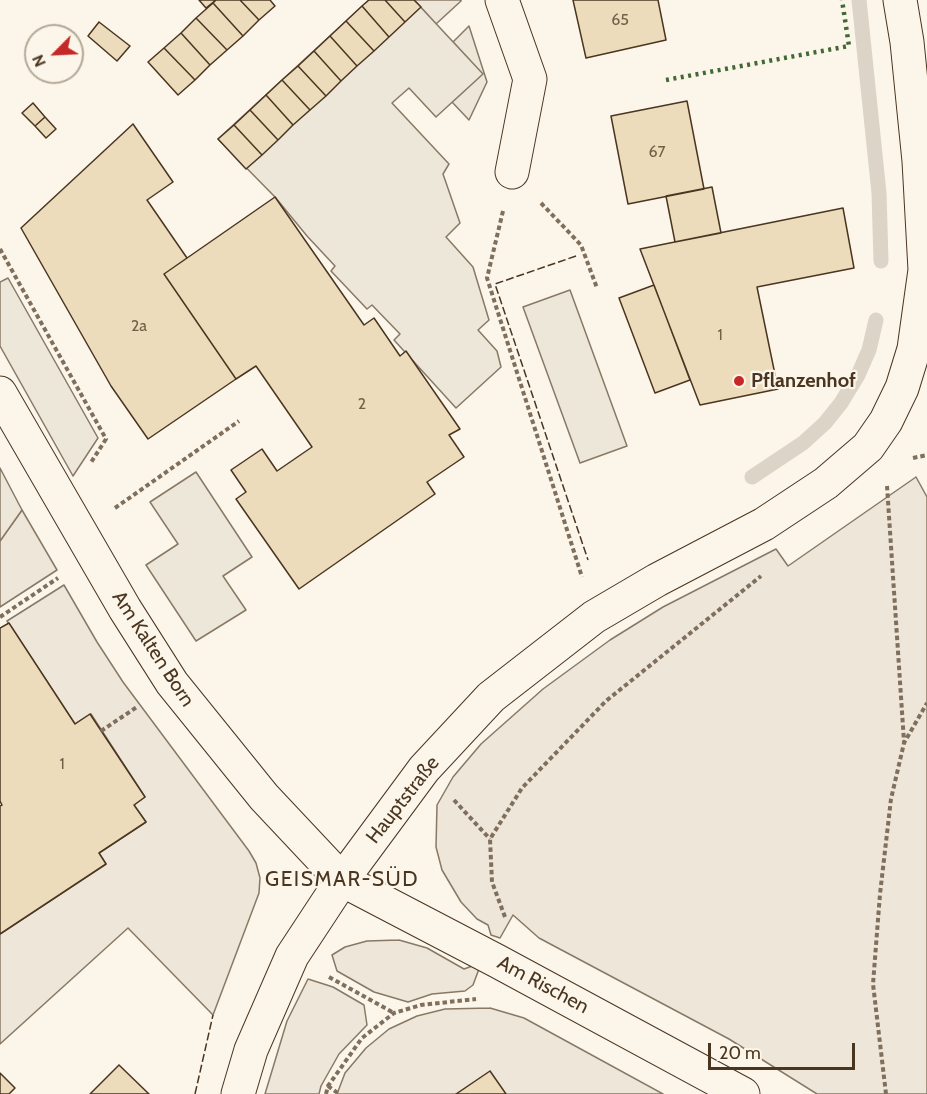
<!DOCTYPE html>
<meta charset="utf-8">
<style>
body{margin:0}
#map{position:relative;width:927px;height:1094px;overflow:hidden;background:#fbf6e9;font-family:Cabin,sans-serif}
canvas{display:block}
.north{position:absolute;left:24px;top:24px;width:60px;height:60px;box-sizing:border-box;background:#fbf6e9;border:2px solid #b4a999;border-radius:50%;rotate:246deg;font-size:16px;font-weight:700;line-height:24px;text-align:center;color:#4a3520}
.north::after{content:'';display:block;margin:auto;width:21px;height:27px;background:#c62828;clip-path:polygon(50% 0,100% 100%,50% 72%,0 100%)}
.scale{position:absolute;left:708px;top:1043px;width:147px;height:27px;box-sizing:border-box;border:3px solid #4a3520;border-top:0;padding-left:8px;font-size:18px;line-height:21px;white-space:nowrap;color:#4a3520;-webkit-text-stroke:4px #fbf6e9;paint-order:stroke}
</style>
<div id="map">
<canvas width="927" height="1094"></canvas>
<div class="north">N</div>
<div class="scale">20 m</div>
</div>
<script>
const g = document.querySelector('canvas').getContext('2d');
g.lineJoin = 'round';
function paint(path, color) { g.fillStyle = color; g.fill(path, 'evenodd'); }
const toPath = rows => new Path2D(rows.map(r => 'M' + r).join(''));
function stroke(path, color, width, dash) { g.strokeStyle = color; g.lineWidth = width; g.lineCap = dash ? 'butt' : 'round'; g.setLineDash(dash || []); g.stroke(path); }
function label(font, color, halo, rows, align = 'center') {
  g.font = font + ' Cabin,sans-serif'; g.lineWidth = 4.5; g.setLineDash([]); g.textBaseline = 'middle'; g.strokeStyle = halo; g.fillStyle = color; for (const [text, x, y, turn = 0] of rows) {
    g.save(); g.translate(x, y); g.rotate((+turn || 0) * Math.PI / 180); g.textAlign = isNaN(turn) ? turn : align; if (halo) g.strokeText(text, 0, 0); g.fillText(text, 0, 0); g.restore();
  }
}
const green = toPath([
 [414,0,461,0,461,1,436,24,414,0],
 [469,26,487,82,469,120,452,102,482,74,453,42,469,26],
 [916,477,927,497,927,1094,817,1094,729,1039,539,938,513,915,500,938,491,935,488,925,477,919,461,902,442,870,436,847,437,805,453,777,481,744,543,689,610,640,663,607,776,549,788,566,916,477],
 [22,510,57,570,0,607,0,541,22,510],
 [64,585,97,642,123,682,249,851,256,863,260,878,259,893,213,1015,128,928,0,1044,0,934,106,864,99,853,146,822,134,805,145,797,91,714,75,724,7,621,64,585],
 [399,940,427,948,464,969,475,965,479,969,473,985,465,991,432,994,408,1002,374,992,337,971,332,955,345,947,367,941,399,940],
 [308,979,333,987,364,1005,367,1025,339,1054,321,1086,319,1094,265,1094,287,1021,308,979],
 [490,1008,524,1018,663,1094,337,1094,345,1073,366,1048,389,1029,417,1016,445,1009,490,1008]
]);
const parking = toPath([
 [369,0,414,0,483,74,436,117,409,88,392,103,449,164,443,174,460,223,446,237,473,267,489,320,478,330,497,351,501,367,456,408,394,340,400,334,372,305,367,309,331,271,335,266,307,236,275,197,218,139,369,0],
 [8,278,98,438,73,476,0,346,0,282,8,278],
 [570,290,627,446,580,463,523,307,570,290],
 [0,468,22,510,0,541,0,468],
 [196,472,252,557,223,576,246,610,196,641,146,565,178,544,150,502,196,472]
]);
const stream = toPath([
 [859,0,879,193,881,261],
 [752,477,803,443,825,423,841,403,858,375,869,350,876,320]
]);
const building = toPath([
 [199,0,216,0,206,8,199,0],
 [216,0,240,0,259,20,243,36,213,3,216,0],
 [240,0,270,0,275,6,259,20,240,0],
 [369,0,385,0,405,22,389,37,362,6,369,0],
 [385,0,414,0,421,7,405,22,385,0],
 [573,0,658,0,666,40,586,58,573,0],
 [213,3,243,36,227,50,196,18,213,3],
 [362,6,389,37,374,51,346,21,362,6],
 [196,18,227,50,210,65,181,33,196,18],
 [346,21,374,51,357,66,330,36,346,21],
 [99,22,130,46,117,61,88,36,99,22],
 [181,33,210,65,195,80,164,48,181,33],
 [330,36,357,66,341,81,314,51,330,36],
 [164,48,195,80,178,95,148,62,164,48],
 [314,51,341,81,326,96,298,66,314,51],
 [298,66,326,96,310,110,282,80,298,66],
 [282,80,310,110,293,125,266,95,282,80],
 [266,95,293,125,278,140,250,110,266,95],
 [687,101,704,189,628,204,611,116,687,101],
 [33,103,45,117,35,126,22,113,33,103],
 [250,110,278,140,262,155,234,125,250,110],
 [45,117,56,129,46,138,35,126,45,117],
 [133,124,173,182,147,200,187,258,164,274,236,379,148,439,111,386,21,228,133,124],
 [234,125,262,155,246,169,218,139,234,125],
 [712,187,721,233,675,242,666,196,712,187],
 [275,197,364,325,374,318,400,356,406,351,460,429,449,435,464,457,427,482,435,494,299,589,236,499,246,492,231,470,262,449,277,471,312,447,256,366,236,379,164,274,275,197],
 [843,208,854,268,757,287,778,389,700,405,640,249,843,208],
 [654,285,690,380,655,393,619,298,654,285],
 [9,623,75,724,90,714,145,797,134,805,146,822,99,853,106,864,0,934,0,806,2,805,0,801,0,628,9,623],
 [119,1065,149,1094,90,1094,119,1065],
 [490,1071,506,1094,456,1094,490,1071],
 [0,1073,15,1088,9,1094,0,1094,0,1073]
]);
const path = toPath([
 [541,203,581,245,597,288],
 [503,211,487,278,582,577],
 [0,249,106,439,90,464],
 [913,458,927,455],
 [887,486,904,742],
 [115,508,239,421],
 [0,617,58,578],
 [101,731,137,707],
 [454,800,490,839],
 [505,917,492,882,490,839,522,788,606,701,761,576],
 [329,977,394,1013],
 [328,1086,339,1094],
 [326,1094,328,1086,362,1038,394,1013,421,1005,476,999],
 [886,1094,873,984,880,894,891,799,904,743,927,703]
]);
const street = toPath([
 [502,0,530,79,512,172],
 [0,393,125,609,172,683,264,797,342,880,497,961,743,1094]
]);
const secondary = toPath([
 [238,1094,251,1050,292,956,342,880,424,769,491,697,594,617,657,580,764,524,826,483,868,447,886,421,902,388,914,349,925,270,919,161,907,42,900,0]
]);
const hedge = toPath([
 [666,80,849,46,842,0]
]);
const fence = toPath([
 [576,256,495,284,588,560],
 [195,1094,213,1015]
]);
const markers = [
 [739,381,6,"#c62828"]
];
const numberNames = [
 ["65",620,20],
 ["67",657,152],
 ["2a",139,326],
 ["1",720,335],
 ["2",362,404],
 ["1",62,764]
];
const poiNames = [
 ["Pflanzenhof",751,381]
];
const streetNames = [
 ["Am Kalten Born",153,649,57],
 ["Hauptstraße",403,800,-52],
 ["Am Rischen",543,985,28]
];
const neighbourhoodNames = [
 ["GEISMAR-SÜD",342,880]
];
paint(green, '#ede6d9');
stroke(green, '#887966', 1.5);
paint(parking, '#ede7d9');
stroke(parking, '#887966', 1.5);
stroke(stream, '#dcd4c6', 15);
paint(building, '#ecdcbc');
stroke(building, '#4a3520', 1.5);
stroke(street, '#4a3520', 35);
stroke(secondary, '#4a3520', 35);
stroke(path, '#7f6f5c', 4, [4.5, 3]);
stroke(street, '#fbf6e9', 33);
stroke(secondary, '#fbf6e9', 33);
stroke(hedge, '#436837', 4.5, [3, 4.5]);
stroke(fence, '#4a3520', 1.5, [8, 3]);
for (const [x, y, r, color] of markers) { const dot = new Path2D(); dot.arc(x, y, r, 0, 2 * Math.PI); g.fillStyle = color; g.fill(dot); stroke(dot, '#fbf6e9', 2); }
label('16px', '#725f47', null, numberNames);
label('bold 20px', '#4a3520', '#fbf6e9', poiNames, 'left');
label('20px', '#4a3520', '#fbf6e9', streetNames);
g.letterSpacing = '1.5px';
label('21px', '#4a3520', '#fbf6e9', neighbourhoodNames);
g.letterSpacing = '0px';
</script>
